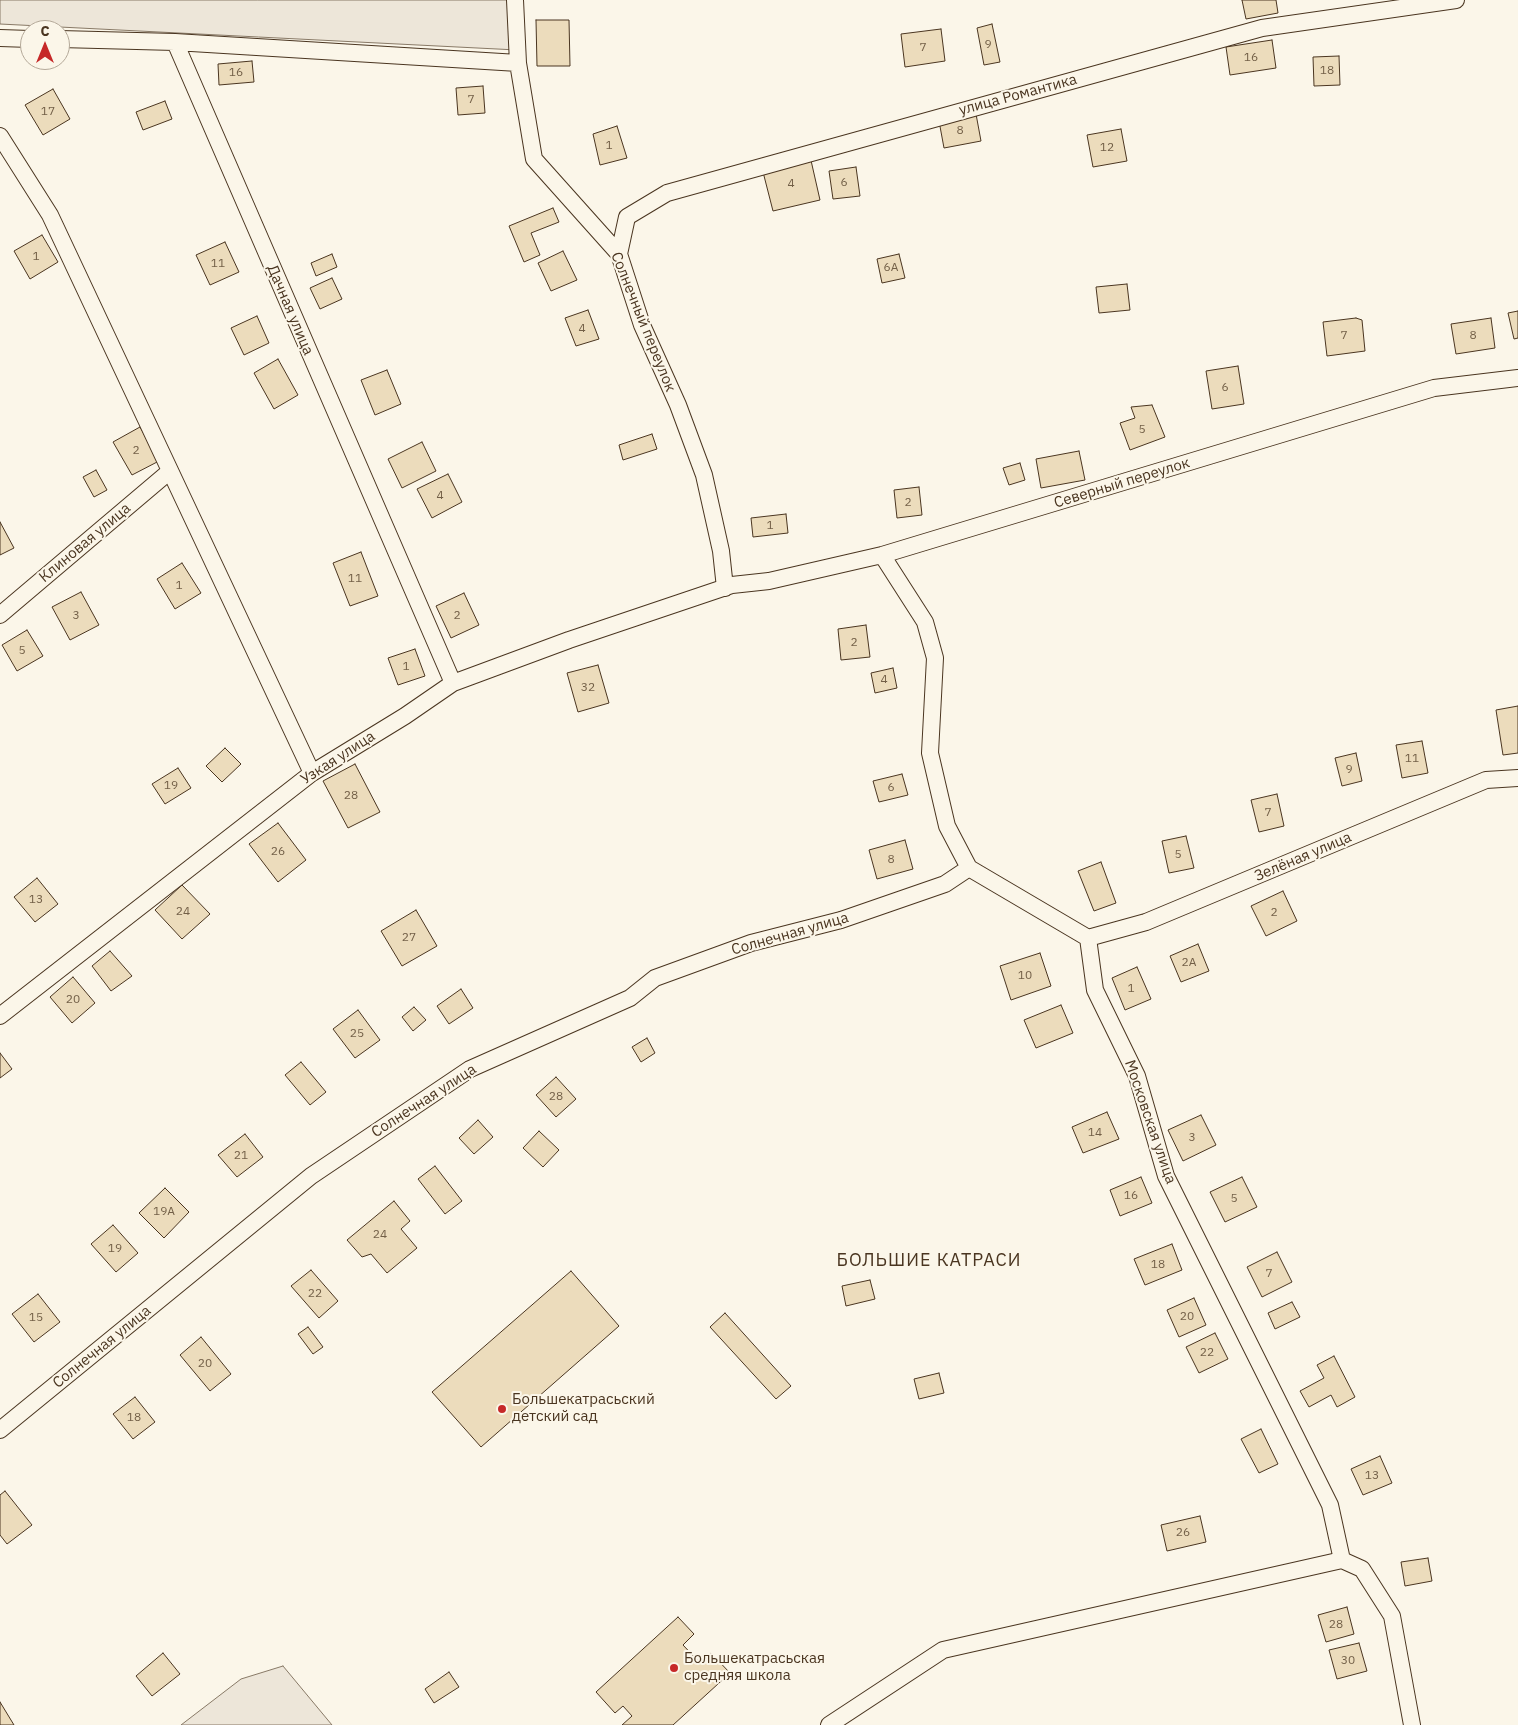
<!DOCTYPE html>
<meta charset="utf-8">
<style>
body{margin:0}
#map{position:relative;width:1518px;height:1725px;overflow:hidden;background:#fbf6e9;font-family:"IBM Plex Sans",sans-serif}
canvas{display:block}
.north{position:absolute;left:20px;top:20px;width:50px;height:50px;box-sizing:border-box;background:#fbf6e9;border:1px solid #b4a999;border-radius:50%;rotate:0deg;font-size:14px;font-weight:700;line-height:20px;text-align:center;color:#4a3520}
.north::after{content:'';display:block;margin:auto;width:18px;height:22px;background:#c62828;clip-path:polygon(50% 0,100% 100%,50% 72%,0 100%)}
</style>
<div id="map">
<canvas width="1518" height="1725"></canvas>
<div class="north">С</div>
</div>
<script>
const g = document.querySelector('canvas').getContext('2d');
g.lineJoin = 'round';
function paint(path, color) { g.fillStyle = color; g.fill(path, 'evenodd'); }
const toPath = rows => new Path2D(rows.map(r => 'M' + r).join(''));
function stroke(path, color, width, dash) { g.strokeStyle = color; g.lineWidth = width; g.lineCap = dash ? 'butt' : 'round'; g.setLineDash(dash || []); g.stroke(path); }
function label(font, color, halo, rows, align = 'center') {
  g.font = font + ' "IBM Plex Sans",sans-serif'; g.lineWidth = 4; g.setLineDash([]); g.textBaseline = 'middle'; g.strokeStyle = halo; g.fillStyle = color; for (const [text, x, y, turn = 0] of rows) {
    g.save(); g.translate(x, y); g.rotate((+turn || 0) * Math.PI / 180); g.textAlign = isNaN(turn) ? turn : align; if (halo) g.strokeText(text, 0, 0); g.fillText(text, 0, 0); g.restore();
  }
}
const green = toPath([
 [0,0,515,0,517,50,0,24,0,0],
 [283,1666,332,1725,181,1725,241,1679,283,1666]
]);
const building = toPath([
 [1242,0,1276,0,1278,13,1246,19,1242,0],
 [536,20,569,20,570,66,537,66,536,20],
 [992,24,1000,62,984,65,977,28,992,24],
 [941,29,945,61,905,67,901,34,941,29],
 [1272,40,1276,68,1230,75,1226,47,1272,40],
 [1339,56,1340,85,1314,86,1313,57,1339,56],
 [252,61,254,82,219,85,218,64,252,61],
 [483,86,485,113,458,115,456,88,483,86],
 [53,89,70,119,43,135,25,105,53,89],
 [165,101,172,119,143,130,136,112,165,101],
 [976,114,981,141,944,148,939,121,976,114],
 [617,126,627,158,600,165,593,134,617,126],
 [1121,129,1127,161,1093,167,1087,135,1121,129],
 [810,156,820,200,773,211,762,168,810,156],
 [856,167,860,196,833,199,829,171,856,167],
 [553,208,559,222,531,233,540,255,524,262,509,226,553,208],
 [42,235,58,262,30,279,14,251,42,235],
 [225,242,239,272,210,285,196,255,225,242],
 [563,251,577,280,551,291,538,263,563,251],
 [332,254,337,267,316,276,311,263,332,254],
 [899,254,905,278,882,283,877,259,899,254],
 [332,278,342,299,320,309,310,288,332,278],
 [1127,284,1130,310,1099,313,1096,287,1127,284],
 [588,310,599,339,576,346,565,318,588,310],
 [1518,311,1518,338,1514,339,1508,313,1518,311],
 [257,316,269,343,244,355,231,328,257,316],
 [1356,318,1362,320,1365,351,1327,356,1323,322,1356,318],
 [1491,318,1495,348,1456,354,1451,324,1491,318],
 [278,359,298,395,274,409,254,373,278,359],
 [1238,366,1244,404,1212,409,1206,371,1238,366],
 [387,370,401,404,375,415,361,380,387,370],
 [1152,405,1165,437,1130,450,1120,423,1135,418,1131,407,1152,405],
 [140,427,159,461,132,475,113,442,140,427],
 [652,434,657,449,623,460,619,445,652,434],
 [422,442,436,471,402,488,388,459,422,442],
 [1079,451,1085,480,1041,488,1036,459,1079,451],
 [1020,463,1025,480,1009,485,1003,468,1020,463],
 [96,470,107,490,94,497,83,477,96,470],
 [448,474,462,502,432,518,417,489,448,474],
 [919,487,922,515,897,518,894,490,919,487],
 [786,514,788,533,753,537,751,518,786,514],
 [0,522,14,548,0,555,0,522],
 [361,552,378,596,350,606,333,563,361,552],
 [182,563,201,593,175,609,157,579,182,563],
 [81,592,99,625,70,640,52,607,81,592],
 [464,593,479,625,451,638,436,606,464,593],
 [866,625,870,657,841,660,838,629,866,625],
 [27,630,43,656,17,671,2,645,27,630],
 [415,649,425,676,398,685,388,658,415,649],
 [598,665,609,703,578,712,567,673,598,665],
 [893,668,897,688,875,693,871,673,893,668],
 [1518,706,1518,753,1503,755,1496,710,1518,706],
 [1422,741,1428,773,1402,778,1396,745,1422,741],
 [225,748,241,764,222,782,206,766,225,748],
 [1356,753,1362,781,1342,786,1335,758,1356,753],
 [355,764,380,812,348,828,323,781,355,764],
 [178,768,191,788,165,804,152,784,178,768],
 [902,774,908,795,879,802,873,781,902,774],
 [1277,794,1284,826,1259,832,1251,800,1277,794],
 [278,823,306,860,278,882,249,844,278,823],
 [1186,836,1194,868,1169,873,1162,841,1186,836],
 [905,840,913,869,877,879,869,850,905,840],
 [1101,862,1116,903,1094,911,1078,871,1101,862],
 [37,878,58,904,35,922,14,897,37,878],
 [182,885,210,914,182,939,155,910,182,885],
 [1283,891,1297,921,1266,936,1251,906,1283,891],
 [416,910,437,946,402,966,381,931,416,910],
 [1198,944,1209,971,1181,982,1170,956,1198,944],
 [110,951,132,976,111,991,92,966,110,951],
 [1040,953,1051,986,1011,1000,1000,966,1040,953],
 [1137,967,1151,999,1125,1010,1112,978,1137,967],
 [73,977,95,1003,72,1023,50,997,73,977],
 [461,989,473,1008,449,1024,437,1006,461,989],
 [1061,1005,1073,1033,1036,1048,1024,1020,1061,1005],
 [414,1007,426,1020,413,1031,402,1017,414,1007],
 [358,1010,380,1040,355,1058,333,1029,358,1010],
 [647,1038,655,1053,641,1062,632,1047,647,1038],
 [0,1053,12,1069,0,1078,0,1053],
 [301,1062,326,1092,310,1105,285,1075,301,1062],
 [556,1077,576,1099,556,1117,536,1095,556,1077],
 [1107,1112,1119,1139,1083,1153,1072,1127,1107,1112],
 [1201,1115,1216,1145,1183,1161,1168,1130,1201,1115],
 [478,1120,493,1137,474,1154,459,1138,478,1120],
 [539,1131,559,1150,543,1167,523,1148,539,1131],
 [245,1134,263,1157,237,1177,218,1155,245,1134],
 [435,1166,462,1201,445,1214,418,1179,435,1166],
 [1141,1177,1152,1203,1120,1216,1110,1190,1141,1177],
 [1242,1177,1257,1207,1225,1222,1210,1192,1242,1177],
 [165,1188,189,1212,164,1238,139,1213,165,1188],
 [394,1201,410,1221,401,1229,417,1248,387,1273,371,1254,362,1257,347,1240,394,1201],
 [113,1225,138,1253,116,1272,91,1244,113,1225],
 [1172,1244,1182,1270,1145,1285,1134,1259,1172,1244],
 [1277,1252,1292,1282,1262,1297,1247,1267,1277,1252],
 [311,1270,338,1301,319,1318,291,1286,311,1270],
 [571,1271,619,1326,481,1447,432,1392,571,1271],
 [870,1280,875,1299,846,1306,842,1286,870,1280],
 [38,1294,60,1322,34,1342,12,1314,38,1294],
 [1194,1298,1206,1325,1179,1337,1167,1310,1194,1298],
 [1292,1302,1300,1317,1275,1329,1268,1313,1292,1302],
 [725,1313,791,1386,776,1399,710,1327,725,1313],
 [308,1327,323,1347,313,1354,298,1334,308,1327],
 [1215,1333,1228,1359,1199,1373,1186,1347,1215,1333],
 [201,1337,231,1374,210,1391,180,1355,201,1337],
 [1334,1356,1355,1397,1337,1407,1331,1395,1309,1407,1300,1391,1324,1378,1317,1365,1334,1356],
 [939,1373,944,1393,919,1399,914,1379,939,1373],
 [135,1397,155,1422,133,1439,113,1414,135,1397],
 [1261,1429,1278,1464,1259,1473,1241,1439,1261,1429],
 [1380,1456,1392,1483,1363,1495,1351,1469,1380,1456],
 [5,1491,32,1525,7,1544,0,1535,0,1495,5,1491],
 [1200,1516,1206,1542,1167,1551,1161,1525,1200,1516],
 [1428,1558,1432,1581,1405,1586,1401,1562,1428,1558],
 [1347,1607,1354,1634,1326,1642,1318,1615,1347,1607],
 [678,1617,694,1634,683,1645,700,1663,711,1653,730,1673,673,1725,622,1725,632,1716,623,1706,615,1713,596,1692,678,1617],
 [1359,1643,1367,1671,1337,1679,1329,1650,1359,1643],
 [163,1653,180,1674,152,1696,136,1676,163,1653],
 [449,1672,459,1687,434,1703,425,1689,449,1672],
 [0,1702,14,1725,0,1725,0,1702]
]);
const street = toPath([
 [515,0,518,63,534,159,619,254,642,325,678,405,704,475,721,551,725,588],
 [0,38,30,39],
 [60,39,175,42,453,683],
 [175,42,518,63],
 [0,136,50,215,312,773],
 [619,254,627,217,667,193,1262,28,1456,0],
 [882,555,925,622,935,658,930,753,947,826,969,868,1088,938,1095,990,1137,1076,1166,1176,1330,1505,1342,1560,1362,1569,1392,1616,1412,1725],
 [0,615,170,471],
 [1088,938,1146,922,1486,780,1518,778],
 [0,1016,312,773,405,716,453,683,569,640,732,585,769,581,882,555,1434,388,1518,378],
 [0,1430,311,1176,470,1069,630,998,655,978,751,943,841,920,945,884,969,868],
 [829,1725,943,1650,1342,1560]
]);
const markers = [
 [502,1409,5,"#c62828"],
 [674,1668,5,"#c62828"]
];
const numberNames = [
 ["9",988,45],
 ["7",923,48],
 ["16",1251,58],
 ["18",1327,71],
 ["16",236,73],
 ["7",471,100],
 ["17",48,112],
 ["8",960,131],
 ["1",609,146],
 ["12",1107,148],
 ["6",844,183],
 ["4",791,184],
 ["1",36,257],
 ["11",218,264],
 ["6А",891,268],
 ["4",582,329],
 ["7",1344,336],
 ["8",1473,336],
 ["6",1225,388],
 ["5",1142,430],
 ["2",136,451],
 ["4",440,496],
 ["2",908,503],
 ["1",770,526],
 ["11",355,579],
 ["1",179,586],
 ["3",76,616],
 ["2",457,616],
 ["2",854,643],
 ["5",22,651],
 ["1",406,667],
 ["4",884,680],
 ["32",588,688],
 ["11",1412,759],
 ["9",1349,770],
 ["19",171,786],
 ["6",891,788],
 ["28",351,796],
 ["7",1268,813],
 ["26",278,852],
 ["5",1178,855],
 ["8",891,860],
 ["13",36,900],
 ["24",183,912],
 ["2",1274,913],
 ["27",409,938],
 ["2А",1189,963],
 ["10",1025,976],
 ["1",1131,989],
 ["20",73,1000],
 ["25",357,1034],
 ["28",556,1097],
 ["14",1095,1133],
 ["3",1192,1138],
 ["21",241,1156],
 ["16",1131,1196],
 ["5",1234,1199],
 ["19А",164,1212],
 ["24",380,1235],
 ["19",115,1249],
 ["18",1158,1265],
 ["7",1269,1274],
 ["22",315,1294],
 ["20",1187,1317],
 ["15",36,1318],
 ["22",1207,1353],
 ["20",205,1364],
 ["18",134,1418],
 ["13",1372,1476],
 ["26",1183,1533],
 ["28",1336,1625],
 ["30",1348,1661]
];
const streetNames = [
 ["улица Романтика",1018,95,-15],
 ["Дачная улица",290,310,67],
 ["Солнечный переулок",643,322,68],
 ["Северный переулок",1122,483,-17],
 ["Клиновая улица",85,543,-40],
 ["Узкая улица",338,758,-33],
 ["Зелёная улица",1303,857,-23],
 ["Солнечная улица",790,934,-16],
 ["Солнечная улица",424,1101,-33],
 ["Московская улица",1150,1122,71],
 ["Солнечная улица",102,1347,-39]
];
const poiNames = [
 ["Большекатрасьский",512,1400],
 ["детский сад",512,1417],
 ["Большекатрасьская",684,1659],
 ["средняя школа",684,1676]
];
const quarterNames = [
 ["БОЛЬШИЕ КАТРАСИ",929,1261]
];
paint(green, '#ede6d9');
stroke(green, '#887966', 1);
paint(building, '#ecdcbc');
stroke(building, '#4a3520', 1);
stroke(street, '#4a3520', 18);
stroke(street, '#fbf6e9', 16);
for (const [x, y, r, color] of markers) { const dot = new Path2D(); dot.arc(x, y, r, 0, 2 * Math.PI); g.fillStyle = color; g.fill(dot); stroke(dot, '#fbf6e9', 2); }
label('12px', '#725f47', null, numberNames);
label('15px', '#4a3520', '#fbf6e9', streetNames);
label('15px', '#4a3520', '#fbf6e9', poiNames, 'left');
g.letterSpacing = '1px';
label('18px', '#4a3520', '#fbf6e9', quarterNames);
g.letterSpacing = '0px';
</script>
